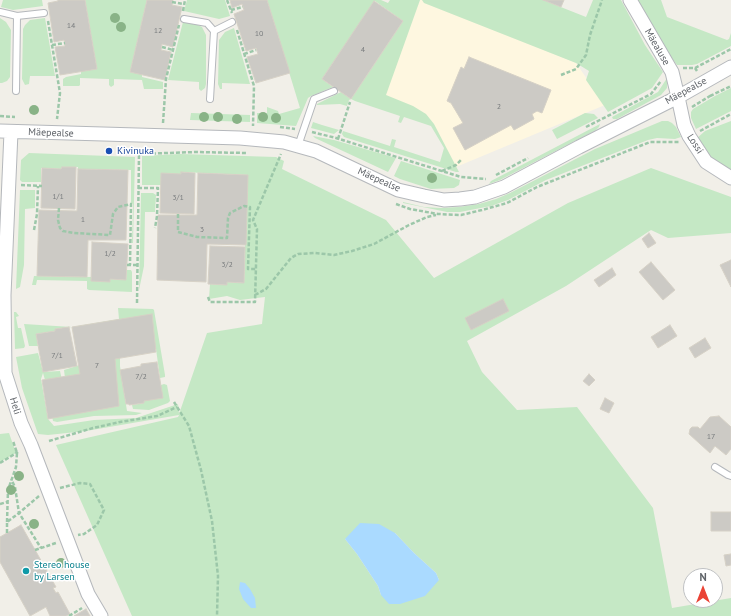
<!DOCTYPE html>
<meta charset="utf-8">
<style>
body{margin:0}
#map{position:relative;width:731px;height:616px;overflow:hidden;background:#f1efe8;font-family:"PT Sans",sans-serif}
canvas{display:block}
.north{position:absolute;left:683px;top:568px;width:40px;height:40px;box-sizing:border-box;background:#fff;border:1px solid #bfc1c3;border-radius:50%;rotate:0deg;font-size:11px;font-weight:700;line-height:16px;text-align:center;color:#5f6368}
.north::after{content:'';display:block;margin:auto;width:14px;height:18px;background:#ea4335;clip-path:polygon(50% 0,100% 100%,50% 72%,0 100%)}
</style>
<div id="map">
<canvas width="731" height="616"></canvas>
<div class="north">N</div>
</div>
<script>
const g = document.querySelector('canvas').getContext('2d');
g.lineJoin = 'round';
function paint(path, color) { g.fillStyle = color; g.fill(path, 'evenodd'); }
const toPath = rows => new Path2D(rows.map(r => 'M' + r).join(''));
function stroke(path, color, width, dash) { g.strokeStyle = color; g.lineWidth = width; g.lineCap = dash ? 'butt' : 'round'; g.setLineDash(dash || []); g.stroke(path); }
function label(font, color, halo, rows, align = 'center') {
  g.font = font + ' "PT Sans",sans-serif'; g.lineWidth = 3; g.setLineDash([]); g.textBaseline = 'middle'; g.strokeStyle = halo; g.fillStyle = color; for (const [text, x, y, turn = 0] of rows) {
    g.save(); g.translate(x, y); g.rotate((+turn || 0) * Math.PI / 180); g.textAlign = isNaN(turn) ? turn : align; if (halo) g.strokeText(text, 0, 0); g.fillText(text, 0, 0); g.restore();
  }
}
const commercial = toPath([
 [420,0,425,0,576,63,605,105,456,167,434,126,382,97]
]);
const green = toPath([
 [3,0,42,0,43,6,13,10,1,7],
 [85,0,147,0,130,72,142,74,142,77,163,82,163,89,144,89,142,80,114,79,114,85,111,87,109,85,109,79,80,78,80,85,79,86,63,86,63,79,66,77,81,74,81,71,97,69],
 [187,0,225,0,230,16,219,19,184,11],
 [267,0,381,0,388,3,390,0,420,0,386,95,413,106,426,114,434,124,459,172,456,172,344,137,342,134,343,131,390,146,392,139,396,140,394,147,440,162,444,148,431,126,404,117,401,123,398,122,400,116,355,101,351,99,349,100,347,106,340,104,317,105,317,104,341,92,351,99,403,21,375,1,322,79,333,87,311,96,308,98,296,126,257,123,257,113,267,113,267,107,278,111,279,114,300,108],
 [422,0,543,0,586,17,593,0,621,0,645,45,663,72,652,88,608,112,586,80,589,71,576,63,424,3],
 [636,0,661,0,667,17,727,40,729,39,731,33,731,46,697,64,692,65,677,65,654,34],
 [0,18,6,22,11,30,10,77,7,81,2,83,0,83],
 [45,18,55,76,30,76,29,84,25,85,22,79,23,29,25,25,30,20],
 [183,22,198,25,202,27,206,35,206,84,205,88,201,91,199,89,199,82,168,80],
 [234,28,250,84,222,83,222,89,220,89,218,84,219,40,225,32],
 [667,78,667,88,661,95,617,119,613,119,612,117,658,92],
 [731,88,731,111,696,129,691,118,691,112,693,109,715,96],
 [191,113,250,115,250,122,190,120],
 [585,113,594,114,598,118,557,139,552,130],
 [662,121,668,121,672,123,676,127,681,137,675,139,657,138,648,140,546,180,508,200,491,206,460,212,447,212,403,203,403,202,424,207,440,208,459,207,479,204,496,199,510,193,595,149],
 [731,121,731,173,711,160,696,139,705,131],
 [313,122,322,125,339,130,334,134,311,128],
 [600,124,599,127,596,130,500,180,489,184,491,181],
 [313,136,334,140,396,158,388,172,315,138],
 [29,153,135,157,133,243,132,243,133,204,131,203,131,170,78,169,78,167,62,167,61,169,41,168,41,182,22,182,20,180,21,160],
 [180,154,276,157,284,161,282,169,386,220,434,278,568,203,651,168,731,197,731,233,668,238,651,230,566,286,467,341,482,372,517,410,577,407,653,508,672,608,731,598,731,616,132,616,56,445,178,417,179,415,86,431,48,435,38,434,22,388,16,357,38,353,43,372,60,371,62,380,45,380,43,373,41,379,48,419,54,426,94,420,136,418,178,404,179,414,207,333,262,324,265,297,240,300,227,296,209,299,210,284,227,285,227,282,244,283,247,175,181,172,181,174,161,185,142,185,142,156],
 [395,533,414,553,436,573,439,580,381,595,378,586,357,554,345,539],
 [401,161,460,180,459,185,454,188,431,189,400,179,394,176],
 [20,190,35,190,35,208,25,209,24,265,20,287,16,289],
 [141,193,153,193,156,195,155,212,145,212,144,266,139,290],
 [127,270,131,270,132,272,132,292,89,290,87,289,87,281,37,280,36,285,32,285,34,276,91,277,91,281,110,281,110,279,126,280],
 [118,308,153,309,154,310,165,375,165,377,160,378,156,349,113,353,93,372,65,378,64,370,80,365,72,327,55,329,55,331,36,334,38,346,29,346,24,324,72,327,119,319],
 [14,312,16,312,19,316,16,317,18,328,21,328,25,346,24,348,15,349],
 [115,356,120,358,120,366,127,411,142,413,136,415,94,416,57,422,53,421,52,416],
 [164,384,167,385,170,401,168,403,149,410,133,409,132,405,144,403,144,401,161,385],
 [9,433,16,453,0,462,0,434]
]);
const water = toPath([
 [360,523,379,524,395,533,414,553,436,573,439,580,425,596,400,604,389,604,381,595,378,586,357,554,345,539],
 [240,582,245,583,250,589,255,598,256,608,251,608,243,599,239,589]
]);
const building = toPath([
 [58,0,85,0,97,69,60,75,55,47,65,46,64,40,54,42,48,3,58,1,58,0],
 [147,0,173,0,172,5,182,7,173,47,162,44,161,50,171,52,165,80,130,72,147,0],
 [230,0,267,0,290,73,256,83,247,57,258,54,256,48,246,51,234,14,244,10,242,4,232,8,230,0],
 [543,0,564,0,561,7,543,0],
 [374,1,403,21,351,99,322,79,374,1],
 [469,57,551,90,542,113,537,111,532,114,534,119,514,130,511,125,465,150,453,128,463,123,451,103,447,101,461,67,464,69,469,57],
 [62,167,76,167,75,209,41,208,42,168,61,169,62,167],
 [78,169,128,170,126,240,88,240,87,277,37,276,39,210,77,211,78,169],
 [181,172,195,173,194,214,160,213,161,173,181,174,181,172],
 [198,173,248,175,246,245,207,244,206,282,157,280,158,215,197,215,198,173],
 [649,233,656,243,648,248,642,239,649,233],
 [92,242,128,244,126,280,110,279,110,282,91,281,92,242],
 [210,246,245,247,244,283,227,282,227,285,208,284,210,246],
 [731,260,731,287,720,265,731,260],
 [651,262,675,290,663,300,639,272,651,262],
 [612,268,616,275,599,287,594,280,612,268],
 [503,299,509,311,471,330,465,318,503,299],
 [152,314,156,352,115,359,119,406,48,419,42,380,80,374,72,327,152,314],
 [670,325,677,336,658,348,651,337,670,325],
 [69,327,77,366,43,372,36,334,55,331,55,329,69,327],
 [705,338,711,348,695,358,689,348,705,338],
 [157,362,163,398,144,401,144,403,129,405,129,404,126,404,120,370,141,366,141,364,157,362],
 [589,374,595,380,589,386,583,381,589,374],
 [605,398,614,403,609,413,600,409,605,398],
 [719,416,731,427,731,449,726,455,715,446,710,453,689,434,690,429,692,427,698,427,700,429,710,417,719,416],
 [711,512,731,512,731,531,711,531,711,512],
 [21,525,56,587,53,588,56,593,58,592,70,614,66,616,50,616,46,607,30,616,0,562,0,537,21,525],
 [731,554,731,565,726,566,724,555,731,554],
 [86,609,90,616,74,616,86,609]
]);
const path = toPath([
 [227,0,232,13],
 [172,2,184,4],
 [231,10,243,7],
 [183,11,185,0],
 [48,21,60,93,57,119],
 [237,30,254,86,253,126],
 [52,45,65,43],
 [162,47,173,50],
 [244,54,256,50],
 [683,68,695,68,697,71],
 [695,68,731,49],
 [561,75,576,69,586,55,590,35,602,0],
 [710,96,731,86],
 [692,107,710,96,710,94],
 [0,116,15,117],
 [163,123,166,79,179,25],
 [280,127,295,129],
 [586,127,651,94,661,81],
 [700,131,731,114],
 [312,132,336,138,461,177,486,179],
 [338,139,350,102],
 [442,171,456,165,461,160],
 [496,175,528,158],
 [21,185,42,186],
 [138,188,158,188,157,216,155,228],
 [396,204,410,209,438,214,461,215,482,210,507,203,537,187,650,142,679,142],
 [59,208,58,220,60,228,63,231,74,233,110,235,113,214,118,207,131,204,130,265],
 [178,214,178,232,197,237,227,238,228,218,230,213,244,206,250,207,248,269,256,269],
 [34,230,37,214,38,186],
 [127,265,137,265],
 [255,295,266,289,291,258,298,254,315,253,334,255,352,251,374,244,409,225,427,217,436,215],
 [208,297,210,302,255,302,257,229,253,220,281,154],
 [137,303,139,154,196,152,247,153],
 [174,402,189,426,201,470,212,521,218,576,217,616],
 [49,441,93,428,120,422,157,416,177,407],
 [0,463,18,452],
 [60,488,80,483,90,484,104,510,97,525,84,534,78,535],
 [39,496,19,513,41,548],
 [0,504,7,502],
 [7,522,8,490,16,467,17,453,13,441],
 [7,533,7,522,19,513,15,487,11,479],
 [35,550,56,543],
 [69,616,82,608]
]);
const lane = toPath([
 [0,12,17,16,44,13],
 [184,19,207,23,214,31,210,99],
 [214,31,232,22],
 [16,91,17,16],
 [298,146,314,99,334,91],
 [715,467,728,475,731,476]
]);
const street = toPath([
 [630,0,672,72,678,97,684,125,689,136,706,162,731,178],
 [0,131,240,138,284,142,316,151,398,190,424,196,444,200,460,199,475,197,504,187,579,147,678,97,731,67],
 [11,132,4,295,5,373,21,423,31,445,88,594,101,616]
]);
const trees = [
 [115,18],
 [121,27],
 [34,110],
 [204,117],
 [218,117],
 [263,117],
 [276,118],
 [237,119],
 [432,178],
 [19,476],
 [11,490],
 [34,524],
 [61,563]
];
const markers = [
 [109,151,4,"#1a4fb4"],
 [26,571,4,"#0f9aa8"]
];
const numberNames = [
 ["14",71,26],
 ["12",158,31],
 ["10",259,34],
 ["4",363,50],
 ["2",499,107],
 ["1/1",58,197],
 ["3/1",178,198],
 ["1",83,220],
 ["3",202,230],
 ["1/2",110,254],
 ["3/2",227,265],
 ["7/1",57,356],
 ["7",97,366],
 ["7/2",141,377],
 ["17",711,437]
];
const streetNames = [
 ["Mäealuse",657,47,60],
 ["Mäepealse",686,91,-29],
 ["Mäepealse",51,133,2],
 ["Lossi",695,144,57],
 ["Mäepealse",379,180,24],
 ["Heli",15,406,73]
];
const transitNames = [
 ["Kivinuka",117,151]
];
const cultureNames = [
 ["Stereo house",34,565],
 ["by Larsen",34,577]
];
paint(commercial, '#fef7e0');
paint(green, '#c5e8c5');
paint(water, '#aadaff');
paint(building, '#cccac5');
stroke(building, '#d6d1c6', 1);
stroke(lane, '#b5b8bc', 8);
stroke(street, '#b5b8bc', 15);
stroke(path, '#9cc7a9', 2.5, [4, 2]);
stroke(lane, '#fff', 6);
stroke(street, '#fff', 13);
g.fillStyle = '#89b387';
for (const [x, y] of trees) { g.beginPath(); g.arc(x, y, 5, 0, 2 * Math.PI); g.fill(); }
for (const [x, y, r, color] of markers) { const dot = new Path2D(); dot.arc(x, y, r, 0, 2 * Math.PI); g.fillStyle = color; g.fill(dot); stroke(dot, '#fff', 1.5); }
label('8px', '#7a7d7f', null, numberNames);
label('10px', '#5f6368', '#fff', streetNames);
label('10px', '#164399', '#fff', transitNames, 'left');
label('10px', '#0d838f', '#fff', cultureNames, 'left');
</script>
